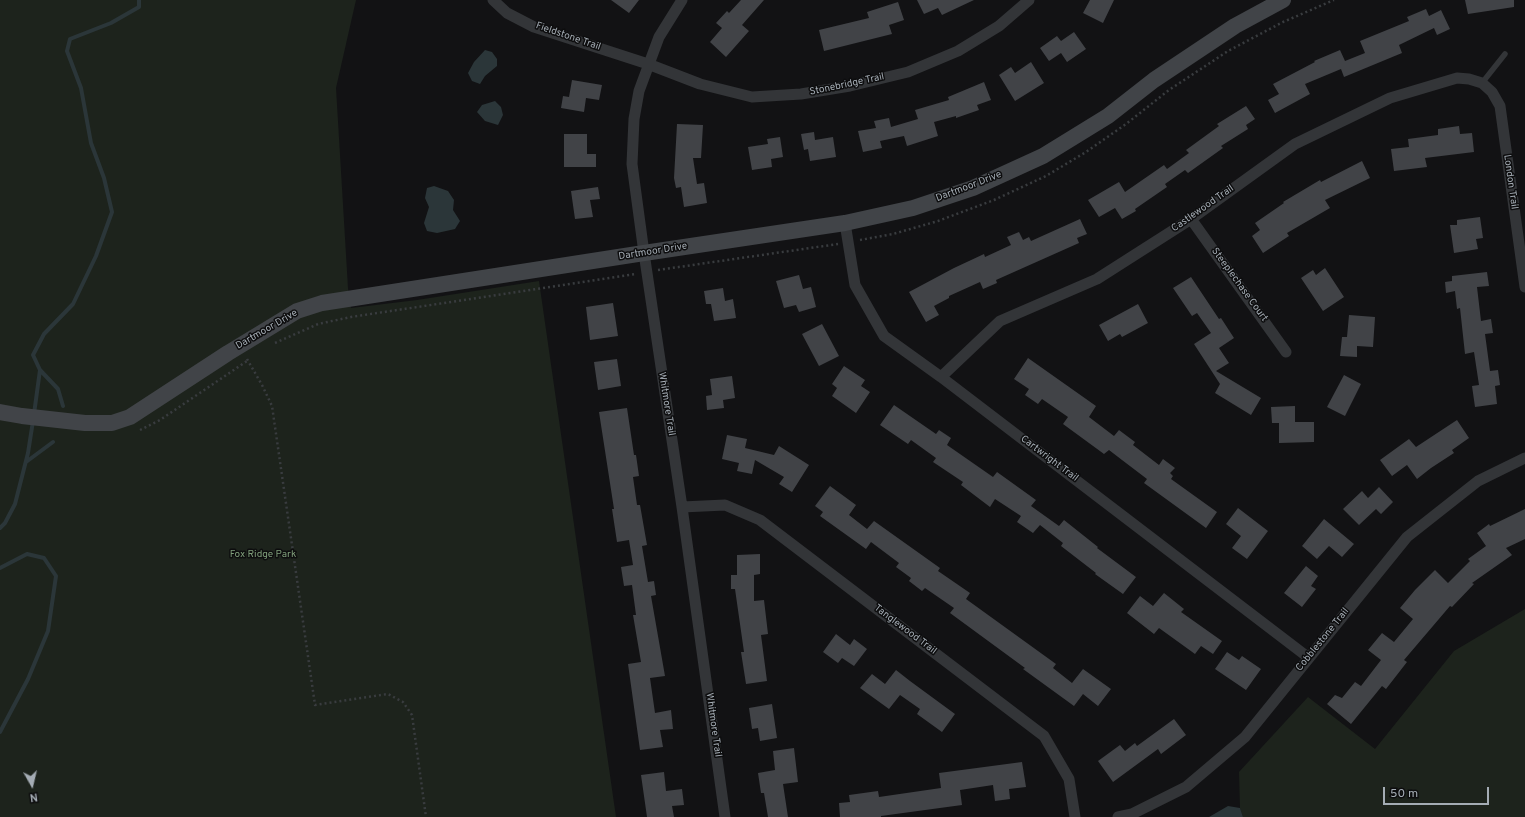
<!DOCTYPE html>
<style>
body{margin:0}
#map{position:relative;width:1525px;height:817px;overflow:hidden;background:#121214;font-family:Overpass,sans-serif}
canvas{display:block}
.north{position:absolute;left:12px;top:765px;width:40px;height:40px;-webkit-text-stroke:3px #0d0d0e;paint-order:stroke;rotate:172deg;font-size:11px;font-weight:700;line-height:16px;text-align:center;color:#a4acb4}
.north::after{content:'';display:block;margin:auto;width:14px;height:18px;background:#a4acb4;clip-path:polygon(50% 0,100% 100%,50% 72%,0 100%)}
.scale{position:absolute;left:1383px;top:787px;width:106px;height:18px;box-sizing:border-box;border:2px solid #a4acb4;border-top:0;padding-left:5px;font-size:12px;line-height:14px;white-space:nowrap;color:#a4acb4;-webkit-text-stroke:3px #0d0d0e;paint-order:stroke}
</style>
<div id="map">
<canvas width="1525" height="817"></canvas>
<div class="north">N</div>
<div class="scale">50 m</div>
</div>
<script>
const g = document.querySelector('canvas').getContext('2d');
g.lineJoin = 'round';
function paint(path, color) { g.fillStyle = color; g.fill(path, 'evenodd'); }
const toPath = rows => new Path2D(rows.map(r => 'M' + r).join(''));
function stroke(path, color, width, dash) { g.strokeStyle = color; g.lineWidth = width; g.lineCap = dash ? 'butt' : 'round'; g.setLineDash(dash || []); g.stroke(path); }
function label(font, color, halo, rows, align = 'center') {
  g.font = font + ' Overpass,sans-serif'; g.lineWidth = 3; g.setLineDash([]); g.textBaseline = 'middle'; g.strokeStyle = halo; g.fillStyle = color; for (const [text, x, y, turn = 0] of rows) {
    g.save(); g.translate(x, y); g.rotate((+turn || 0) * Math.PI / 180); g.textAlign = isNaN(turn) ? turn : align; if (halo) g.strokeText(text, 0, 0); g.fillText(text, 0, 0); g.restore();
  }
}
const green = toPath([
 [0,0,356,0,336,88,348,288,351,308,417,300,539,281,616,817,0,817],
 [1525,609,1525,817,1243,817,1240,808,1239,772,1308,697,1375,749,1454,651]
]);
const water = toPath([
 [485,50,492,52,497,59,497,66,485,76,480,84,472,81,468,73,474,62],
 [495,101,501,107,503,115,498,125,485,121,477,112,482,105],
 [434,186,448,191,454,200,453,210,460,221,455,229,437,233,427,231,424,223,429,207,425,198,427,188],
 [1228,806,1240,808,1243,817,1209,817]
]);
const stream = toPath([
 [40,370,58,389,63,406],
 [34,414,40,370,33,355,44,334,73,304,96,256,112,212,104,178,91,143,81,88,67,51,70,39,111,23,139,7,139,0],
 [26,462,53,442],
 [0,528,5,523,15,504,28,453,33,421],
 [0,568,27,554,44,558,56,576,48,631,28,679,0,732]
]);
const building = toPath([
 [611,0,639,0,629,13],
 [741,0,764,0,742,25,749,31,726,57,710,42,722,28,716,23,727,11,729,13],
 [917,0,974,0,942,15,938,8,924,14],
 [1090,0,1114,0,1103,23,1083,13],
 [1465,0,1514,0,1514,7,1468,14],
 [898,2,904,20,889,25,892,34,824,51,819,30,869,18,867,12],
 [1426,9,1429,16,1441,10,1450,29,1437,35,1434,28,1399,45,1402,53,1344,77,1341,69,1305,84,1310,94,1275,113,1268,100,1279,94,1273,84,1315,62,1314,61,1340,50,1345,61,1365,53,1360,41,1409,21,1407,17],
 [1074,32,1086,49,1067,62,1061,53,1049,61,1040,48,1057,36,1061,41],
 [1031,62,1044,83,1015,101,999,75,1011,67,1015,73],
 [572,80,602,85,599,100,586,98,584,112,561,108,563,96,569,97],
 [984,82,991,100,977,105,979,110,956,118,956,116,934,122,938,136,907,146,904,136,880,141,882,148,863,152,858,131,876,128,874,121,889,118,891,127,918,119,915,110,949,100,948,97],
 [1246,106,1255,119,1246,125,1248,129,1221,146,1223,148,1188,173,1185,170,1165,184,1167,187,1135,209,1136,211,1122,219,1115,208,1099,217,1088,200,1119,182,1125,192,1164,165,1167,169,1189,153,1186,150,1219,126,1217,124],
 [677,124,703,125,701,158,693,158,697,184,704,183,707,203,684,207,681,187,676,188,674,178],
 [1459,126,1460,134,1472,133,1474,152,1425,158,1427,167,1394,171,1391,149,1409,147,1408,139,1438,135,1438,129],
 [814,132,815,140,833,137,836,157,810,161,808,149,804,150,801,134],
 [564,134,587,134,587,154,596,154,596,167,564,167],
 [780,137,783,157,771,159,772,167,752,170,748,147,768,144,767,139],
 [1362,161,1370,178,1325,200,1330,208,1287,233,1289,236,1263,253,1252,236,1260,230,1255,223,1284,203,1283,202,1320,180,1321,182],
 [598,187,600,199,590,200,593,217,575,219,571,191],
 [1480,217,1483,238,1476,239,1478,249,1454,253,1450,225,1457,225,1457,220],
 [1080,219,1087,234,1077,238,1079,243,996,280,997,283,983,289,980,282,949,296,949,298,934,306,939,315,926,322,909,292,954,268,984,254,985,257,1011,245,1007,237,1019,232,1023,240,1029,237,1031,241],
 [1325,268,1344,297,1323,311,1301,278,1313,270,1316,275],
 [1487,272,1489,286,1477,287,1481,321,1491,319,1493,333,1485,334,1490,371,1498,370,1500,385,1495,386,1497,404,1475,407,1472,386,1479,385,1474,352,1465,354,1460,308,1457,309,1455,291,1446,293,1445,282,1452,281,1452,276],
 [799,275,803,289,811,287,816,307,799,312,796,305,784,308,776,281],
 [1191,277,1219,319,1221,318,1234,338,1219,348,1229,363,1216,371,1261,398,1251,415,1215,393,1220,384,1194,344,1211,333,1197,313,1192,316,1173,288],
 [723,288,725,301,733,299,736,318,714,321,711,304,706,304,704,291],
 [613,303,618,336,590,340,586,307],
 [1138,304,1148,323,1122,337,1120,334,1108,341,1099,325],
 [1349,315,1375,317,1373,347,1357,346,1357,357,1340,356,1342,337,1347,337],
 [822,324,839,356,819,366,802,334],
 [1028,358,1096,406,1089,417,1114,436,1119,430,1135,442,1133,445,1159,465,1163,459,1175,468,1170,473,1173,476,1171,479,1217,512,1206,528,1144,483,1147,479,1122,460,1109,450,1104,454,1063,424,1068,417,1042,399,1038,404,1025,395,1029,389,1014,379],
 [617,359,621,386,598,390,594,362],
 [844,366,865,380,861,386,870,392,856,413,832,396,837,388,832,384],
 [1344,375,1361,384,1345,416,1327,407],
 [732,376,735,398,723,400,724,408,707,410,706,396,712,395,710,379],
 [894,405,936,434,939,430,951,438,947,445,993,477,997,472,1036,500,1031,506,1059,526,1064,520,1098,547,1097,548,1136,577,1123,594,1095,574,1096,573,1061,546,1063,543,1040,525,1033,533,1017,522,1021,516,995,499,990,507,961,485,963,482,933,462,936,458,911,440,908,444,880,425],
 [1295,406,1295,422,1314,422,1314,442,1279,443,1279,423,1272,423,1271,407],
 [627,408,634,455,636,455,639,476,633,477,637,505,640,505,647,545,642,546,648,582,654,581,656,595,651,596,665,676,650,678,655,713,671,710,673,729,660,730,663,747,640,750,628,664,641,662,633,615,636,615,632,585,624,586,621,567,633,565,629,540,617,542,612,509,614,509,599,412],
 [1457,420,1469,438,1452,450,1454,453,1431,468,1417,479,1407,465,1392,476,1380,460,1409,439,1416,447],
 [727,435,747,439,745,448,774,455,779,446,809,465,792,492,779,484,784,477,755,460,752,474,737,471,739,463,722,459],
 [830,486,856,505,849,515,867,529,874,521,940,568,938,571,970,593,966,599,1056,664,1053,668,1072,683,1083,669,1111,689,1098,706,1083,694,1074,706,1023,669,1025,668,950,613,954,608,925,588,922,591,909,581,911,578,896,567,899,563,871,542,866,549,820,516,823,512,815,506],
 [1379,487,1393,502,1381,514,1376,509,1359,525,1343,509,1362,491,1368,498],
 [1238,508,1268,531,1247,559,1232,548,1241,536,1226,524],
 [1525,509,1525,539,1506,548,1512,555,1472,583,1474,584,1452,607,1450,606,1404,660,1407,662,1386,689,1382,686,1351,724,1327,704,1335,695,1342,698,1355,682,1361,686,1381,660,1368,650,1382,633,1394,642,1413,619,1400,608,1415,590,1435,570,1448,583,1470,561,1468,559,1486,546,1477,533,1489,524,1490,526],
 [1324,519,1354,544,1342,557,1329,546,1317,559,1302,546],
 [760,554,760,574,754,575,754,601,764,600,768,634,761,635,767,681,746,684,741,652,744,652,735,589,731,589,731,575,737,575,737,555],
 [1306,566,1318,576,1311,586,1316,589,1302,607,1284,593],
 [1164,593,1184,609,1181,612,1222,641,1213,654,1201,646,1195,654,1159,628,1154,634,1127,613,1140,596,1153,606],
 [836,634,850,645,854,639,867,649,854,666,842,658,838,663,823,652],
 [1227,652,1239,660,1242,656,1261,669,1246,690,1215,669],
 [896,670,910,681,955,714,942,732,917,714,920,709,900,695,889,709,860,688,872,674,885,684],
 [772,704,777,738,760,741,758,728,752,729,749,708],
 [1174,719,1186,735,1161,754,1158,749,1113,782,1098,761,1120,745,1125,751,1135,743,1137,746],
 [794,748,798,782,783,784,788,817,768,817,764,793,761,793,758,773,775,770,773,751],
 [1022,762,1026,787,1009,789,1010,799,995,801,993,785,960,790,962,805,881,816,881,817,840,817,839,803,850,802,849,795,878,791,879,797,941,788,939,773],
 [664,772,666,791,682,789,684,805,672,806,674,817,647,817,641,775]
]);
const path = toPath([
 [860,240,893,234,938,221,994,200,1046,176,1086,152,1126,124,1169,90,1228,51,1283,22,1334,0],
 [658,270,838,244],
 [275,343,318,324,351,317,636,274],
 [247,359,262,385,272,406,315,705,388,694,403,702,412,715,426,817],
 [140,430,160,420,247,361]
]);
const lane = toPath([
 [1482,83,1505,54]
]);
const street = toPath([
 [493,0,507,13,534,27,648,64,700,84,752,97,801,94,850,86,908,72,958,51,999,26,1029,0],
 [682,0,659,37,639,91,634,119,632,164,644,253,682,507,725,817],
 [1191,219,1286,352],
 [845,223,855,285,884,336,941,377,1309,658],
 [941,377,1000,321,1097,279,1191,219,1295,144,1390,98,1457,78,1469,79,1482,83,1492,92,1500,106,1525,287],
 [682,507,725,505,760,520,1044,736,1069,779,1075,817],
 [1118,817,1132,814,1186,787,1245,737,1407,537,1478,481,1525,458]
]);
const secondary = toPath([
 [0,412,22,416,85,423,112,423,130,417,228,353,297,311,322,303,644,253,845,223,913,208,973,188,1043,156,1108,116,1154,80,1235,26,1283,0]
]);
const streetNames = [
 ["Fieldstone Trail",568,37,19],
 ["Stonebridge Trail",847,85,-12],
 ["London Trail",1510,182,82],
 ["Dartmoor Drive",969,187,-21],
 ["Castlewood Trail",1203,209,-35],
 ["Dartmoor Drive",653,252,-9],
 ["Steeplechase Court",1239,285,54],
 ["Dartmoor Drive",267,330,-30],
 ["Whitmore Trail",666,404,81],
 ["Cartwright Trail",1049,459,37],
 ["Tanglewood Trail",905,630,37],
 ["Cobblestone Trail",1323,640,-51],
 ["Whitmore Trail",713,725,82]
];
const parkNames = [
 ["Fox Ridge Park",263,555]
];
paint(green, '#1d231c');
paint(water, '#2b3639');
stroke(stream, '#2b3639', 4);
paint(building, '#414347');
stroke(path, '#393c3f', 2.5, [2, 3]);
stroke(lane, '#333538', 5.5);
stroke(street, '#333538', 11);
stroke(secondary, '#414448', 16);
label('10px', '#a4acb4', '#0d0d0e', streetNames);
label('10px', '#809f7b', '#0d0d0e', parkNames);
</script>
